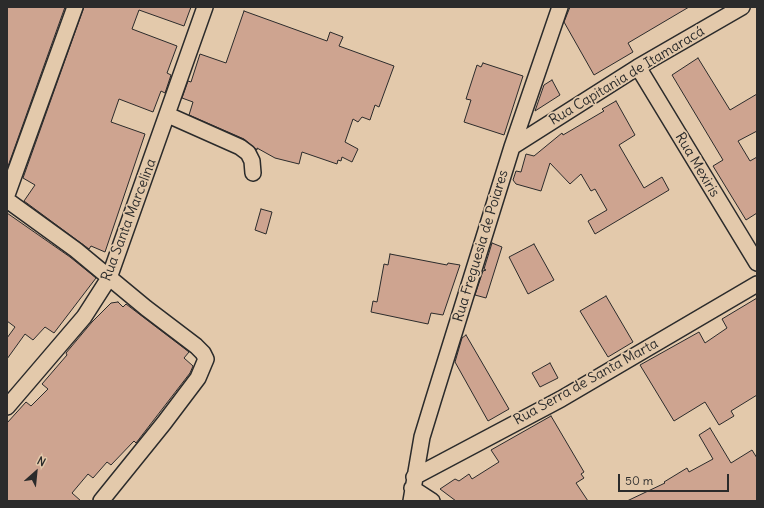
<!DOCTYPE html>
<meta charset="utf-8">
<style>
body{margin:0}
#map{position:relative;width:764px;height:508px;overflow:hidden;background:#e3c9ab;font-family:Delius,sans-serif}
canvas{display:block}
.frame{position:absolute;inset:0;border:8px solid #2b2b2b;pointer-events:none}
.north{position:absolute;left:16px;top:452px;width:40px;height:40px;-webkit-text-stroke:3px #e3c9ab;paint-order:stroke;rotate:27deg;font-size:11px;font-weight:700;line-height:16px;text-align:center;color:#2b2b2b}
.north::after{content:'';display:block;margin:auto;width:14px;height:18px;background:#2b2b2b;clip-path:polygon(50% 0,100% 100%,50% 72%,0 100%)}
.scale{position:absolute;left:618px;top:474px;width:111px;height:18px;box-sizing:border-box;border:2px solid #2b2b2b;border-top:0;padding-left:5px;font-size:12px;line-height:14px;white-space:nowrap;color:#2b2b2b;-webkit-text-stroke:3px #e3c9ab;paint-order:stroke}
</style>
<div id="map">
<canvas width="764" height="508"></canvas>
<div class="frame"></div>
<div class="north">N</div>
<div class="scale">50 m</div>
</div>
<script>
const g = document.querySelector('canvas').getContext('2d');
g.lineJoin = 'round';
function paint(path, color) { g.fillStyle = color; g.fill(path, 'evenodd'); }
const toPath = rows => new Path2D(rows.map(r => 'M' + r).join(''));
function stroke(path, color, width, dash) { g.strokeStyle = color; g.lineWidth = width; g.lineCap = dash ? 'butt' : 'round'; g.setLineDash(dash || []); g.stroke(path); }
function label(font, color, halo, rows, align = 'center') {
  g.font = font + ' Delius,sans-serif'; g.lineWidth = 3.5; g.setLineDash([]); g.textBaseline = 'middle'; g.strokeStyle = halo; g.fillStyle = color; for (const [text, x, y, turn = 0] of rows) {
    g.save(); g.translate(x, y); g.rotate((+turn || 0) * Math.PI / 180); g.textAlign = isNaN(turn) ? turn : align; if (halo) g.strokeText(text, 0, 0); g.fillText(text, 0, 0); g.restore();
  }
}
const building = toPath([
 [7,7,65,7,7,169,7,7],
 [84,7,191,7,184,26,139,10,132,29,177,46,167,73,171,75,165,93,161,91,153,112,119,99,111,122,145,134,105,252,91,246,89,249,24,201,35,185,23,178,84,7],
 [570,7,689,7,628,43,633,52,594,75,564,22,570,7],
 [244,11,327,41,330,32,343,37,339,46,394,66,379,107,375,105,370,120,362,117,358,122,353,119,345,142,358,149,352,162,342,157,341,161,338,160,337,164,302,152,299,164,275,158,257,148,257,150,244,139,189,115,193,102,182,98,188,81,191,82,200,54,226,63,244,11],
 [698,58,730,110,757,94,757,131,738,141,750,161,757,157,757,213,746,220,713,166,723,160,672,75,698,58],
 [483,63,523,76,504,135,464,122,471,100,466,99,477,65,481,67,483,63],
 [552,80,560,95,535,111,544,85,552,80],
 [616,101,635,135,619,145,644,188,662,177,669,190,595,234,588,221,607,210,595,189,591,191,581,174,570,184,550,163,541,191,516,184,513,180,516,171,521,172,526,154,534,156,562,133,563,135,604,111,602,109,616,101],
 [261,209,272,212,266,234,255,230,261,209],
 [7,213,70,257,96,278,54,333,45,327,33,340,25,334,7,359,7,338,15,327,7,321,7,213],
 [492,243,502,247,486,298,475,295,483,271,486,270,484,269,492,243],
 [534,244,554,280,528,294,509,257,534,244],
 [390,254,447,265,448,263,460,265,443,315,431,313,428,324,371,312,373,301,377,302,384,264,388,265,390,254],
 [606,296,633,342,608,357,580,311,606,296],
 [757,298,757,395,731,411,734,416,719,425,705,402,674,421,640,365,699,332,705,343,727,328,722,319,757,298],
 [118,302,123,307,126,304,189,352,184,358,193,366,190,373,136,443,134,441,111,465,107,462,93,478,88,474,72,493,81,501,7,501,7,423,26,402,31,406,48,389,42,384,67,355,66,353,92,322,111,303,118,302],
 [466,335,509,409,488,421,455,362,462,338,466,335],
 [550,363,558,378,540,387,532,373,550,363],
 [551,416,584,472,581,474,584,478,576,483,588,501,456,501,440,489,455,479,459,481,469,474,472,479,499,462,491,450,551,416],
 [710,428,731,463,752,450,757,458,757,501,627,501,665,483,664,482,687,468,689,472,713,459,699,435,710,428]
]);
const minor = toPath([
 [638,67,757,263],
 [168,115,240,147,248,153,252,161,253,173],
 [512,147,638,67,742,7],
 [7,195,75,7],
 [7,200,76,250,146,308,196,346,203,353,206,359,198,378,164,423,101,501],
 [7,407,84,317,109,278,205,7],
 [414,477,561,399,757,284],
 [412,488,432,501],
 [411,501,422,437,433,401,512,147,560,7]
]);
const streetNames = [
 ["Rua Capitania de Itamaracá",627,76,-31],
 ["Rua Mexiris",697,165,59],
 ["Rua Santa Marcelina",129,220,-69],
 ["Rua Freguesia de Poiares",481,246,-73],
 ["Rua Serra de Santa Marta",586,382,-29]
];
paint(building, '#cea490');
stroke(building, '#2b2b2b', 1);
stroke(minor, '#2b2b2b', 18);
stroke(minor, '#e3c9ab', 15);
label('14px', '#2b2b2b', '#e3c9ab', streetNames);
</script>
